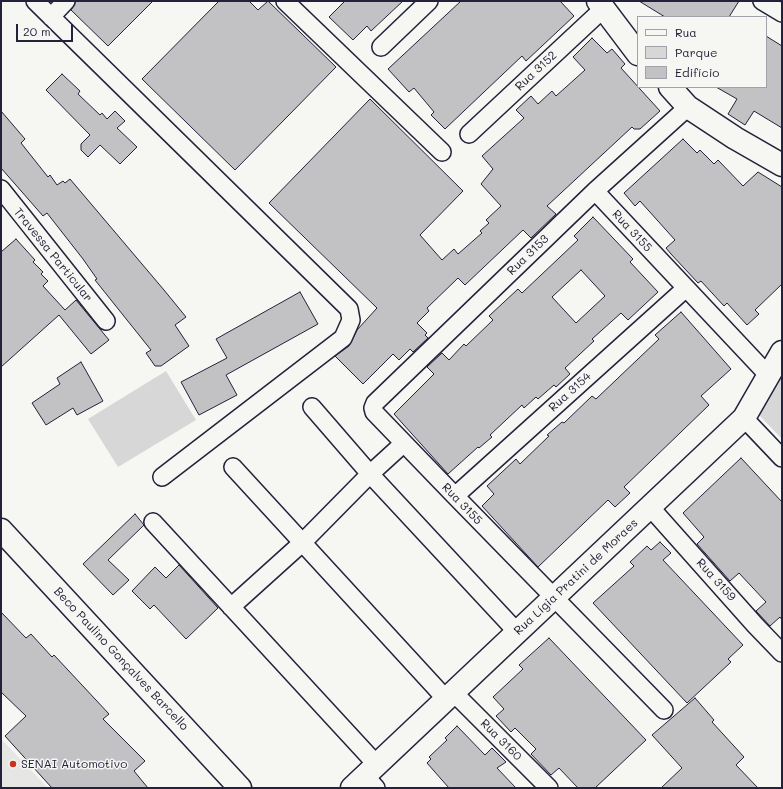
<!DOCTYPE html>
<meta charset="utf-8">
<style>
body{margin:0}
#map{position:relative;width:783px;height:789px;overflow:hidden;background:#f6f6f2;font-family:Mali,sans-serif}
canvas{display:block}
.frame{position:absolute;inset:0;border:2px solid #22223b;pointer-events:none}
.legend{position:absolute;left:637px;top:16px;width:130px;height:72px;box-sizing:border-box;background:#f6f6f2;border:1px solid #a1a1a9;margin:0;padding:5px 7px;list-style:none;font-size:12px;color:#22223b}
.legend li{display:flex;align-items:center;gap:8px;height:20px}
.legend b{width:20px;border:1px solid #a1a1a9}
.scale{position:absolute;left:16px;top:24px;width:57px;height:18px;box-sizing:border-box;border:2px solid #22223b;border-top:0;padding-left:5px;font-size:12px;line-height:14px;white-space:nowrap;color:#22223b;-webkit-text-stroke:3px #f6f6f2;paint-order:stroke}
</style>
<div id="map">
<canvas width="783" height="789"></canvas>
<div class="frame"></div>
<ul class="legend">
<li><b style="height:5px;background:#f6f6f2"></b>Rua</li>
<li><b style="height:11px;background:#d7d7d7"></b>Parque</li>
<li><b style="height:11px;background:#c2c2c4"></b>Edifício</li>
</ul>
<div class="scale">20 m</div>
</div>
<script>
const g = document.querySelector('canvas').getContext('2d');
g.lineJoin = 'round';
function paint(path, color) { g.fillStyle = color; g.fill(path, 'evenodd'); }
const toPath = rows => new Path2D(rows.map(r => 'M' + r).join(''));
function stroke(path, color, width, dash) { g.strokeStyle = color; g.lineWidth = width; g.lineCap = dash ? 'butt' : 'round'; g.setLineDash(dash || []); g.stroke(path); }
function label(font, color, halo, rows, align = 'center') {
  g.font = font + ' Mali,sans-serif'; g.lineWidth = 3; g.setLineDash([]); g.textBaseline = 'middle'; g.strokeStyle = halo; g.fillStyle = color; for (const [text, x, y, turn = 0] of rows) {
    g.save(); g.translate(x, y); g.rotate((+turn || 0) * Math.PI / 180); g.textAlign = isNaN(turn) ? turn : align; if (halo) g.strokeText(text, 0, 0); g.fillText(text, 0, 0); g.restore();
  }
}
const built = toPath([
 [1,739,2,740,48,788,1,788]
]);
const green = toPath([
 [166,371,196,420,118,467,88,419],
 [782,376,782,439,759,415]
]);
const building = toPath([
 [76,1,153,1,108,46,71,10,76,1],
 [219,1,249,1,258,10,268,1,336,67,235,170,142,79,219,1],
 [345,1,403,1,371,31,367,26,353,40,329,17,345,1],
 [461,1,560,1,574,16,526,61,522,56,445,129,431,115,434,112,414,88,409,92,388,69,461,1],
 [639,1,739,1,729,17,665,17,639,1],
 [766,36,782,46,782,128,754,111,745,125,728,114,737,99,716,87,766,87,766,36],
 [592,38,607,53,612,49,625,64,621,68,660,111,640,129,634,129,632,127,547,206,556,214,531,238,523,230,465,285,458,278,427,308,429,311,417,323,427,333,425,335,428,338,413,352,410,349,399,360,393,354,363,384,335,356,349,346,357,330,377,308,269,203,370,99,463,191,420,235,442,260,454,249,458,254,482,233,480,231,489,223,486,220,501,206,481,184,493,169,482,156,524,118,516,110,531,96,538,104,552,91,556,96,585,70,573,57,592,38],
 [62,74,80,91,78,94,100,115,102,113,107,119,115,111,125,121,117,128,137,147,120,164,100,145,88,157,81,150,81,144,90,135,46,90,62,74],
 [1,111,25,139,21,143,48,177,50,175,57,185,63,181,65,183,70,179,164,290,186,317,175,325,189,346,161,366,155,366,146,353,151,350,95,280,97,279,83,259,47,213,43,216,1,168,1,111],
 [683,139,697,153,700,150,714,164,718,160,743,186,758,172,782,187,782,284,755,310,759,314,747,325,727,303,724,306,701,281,698,283,671,254,666,248,675,240,640,201,635,206,624,193,683,139],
 [593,217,633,259,630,262,658,292,628,320,621,313,592,339,594,341,565,368,570,374,556,387,554,385,538,399,536,397,524,408,522,405,490,435,492,437,479,448,478,447,448,474,394,414,434,374,427,367,442,353,449,360,464,344,466,346,493,320,489,316,518,289,522,293,578,240,574,236,593,217],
 [581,270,605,296,576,323,552,297,581,270],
 [16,239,35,260,33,262,43,272,41,274,48,281,43,286,65,310,76,300,109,340,91,354,59,315,1,367,1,252,16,239],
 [300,292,318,324,226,375,237,395,199,415,181,382,227,358,216,339,300,292],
 [681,312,731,369,701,396,709,405,624,487,630,493,615,507,608,500,538,567,482,506,494,494,487,486,516,459,520,464,549,436,547,435,562,422,564,423,592,396,596,399,659,339,655,335,681,312],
 [81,362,103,401,77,415,73,408,46,425,32,403,60,384,57,378,81,362],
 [741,458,782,502,782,620,780,617,770,626,756,611,766,602,739,573,730,581,697,544,704,537,683,513,741,458],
 [135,514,144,525,108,560,129,580,113,595,83,564,135,514],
 [660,542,671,553,663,560,743,645,728,659,731,662,687,703,593,603,634,566,630,562,647,546,651,550,660,542],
 [179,565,218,608,186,639,154,605,150,609,132,591,155,567,166,578,179,565],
 [1,612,26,638,31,634,52,657,54,655,109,714,103,719,145,761,134,771,148,788,52,788,5,736,26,716,1,692,1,612],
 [549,638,646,740,595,788,578,788,559,768,551,775,531,754,536,749,515,728,511,732,496,716,504,709,493,697,523,669,519,665,549,638],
 [695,698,714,720,712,722,744,757,736,765,758,788,661,788,682,768,652,735,695,698],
 [457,726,485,755,492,748,506,762,497,768,516,788,449,788,427,763,431,759,429,757,447,740,445,738,457,726]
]);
const street = toPath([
 [35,1,349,309,351,320,343,338,162,477],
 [285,1,442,152],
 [762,1,782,13],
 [51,17,66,1],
 [381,47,429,1],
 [469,134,603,9],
 [1,189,106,321],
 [595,191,768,375],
 [312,407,370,474,517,632],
 [744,418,782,458],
 [233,467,446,699],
 [455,496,686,288],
 [650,507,755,625,782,653],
 [153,522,377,765],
 [231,607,302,543,370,474,404,443],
 [453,692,549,788],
 [664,710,455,496,374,412,373,408,375,403,595,191,688,107],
 [365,776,376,788]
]);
const secondary = toPath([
 [598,1,638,54],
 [670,87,688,107,735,138,782,165],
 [1,530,240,788],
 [352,788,744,418,782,352]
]);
const markers = [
 [13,764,4,"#c8321e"]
];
const streetNames = [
 ["Rua 3152",536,71,-43],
 ["Rua 3155",632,231,47],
 ["Travessa Particular",53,255,51],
 ["Rua 3153",528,255,-44],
 ["Rua 3154",570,392,-42],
 ["Rua 3155",462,504,46],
 ["Rua Lígia Pratini de Moraes",576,577,-43],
 ["Rua 3159",716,580,48],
 ["Beco Paulino Gonçalves Barcello",121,659,47],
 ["Rua 3160",501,740,45]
];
const poiNames = [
 ["SENAI Automotivo",21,764]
];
paint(built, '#e6e6e4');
paint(green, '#d7d7d7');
paint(building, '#c2c2c4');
stroke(building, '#22223b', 1);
stroke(street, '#22223b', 20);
stroke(secondary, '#22223b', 25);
stroke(street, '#f6f6f2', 17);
stroke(secondary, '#f6f6f2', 22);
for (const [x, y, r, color] of markers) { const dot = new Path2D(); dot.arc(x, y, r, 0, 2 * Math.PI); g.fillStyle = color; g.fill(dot); stroke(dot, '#f6f6f2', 1.5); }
label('12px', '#22223b', '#f6f6f2', streetNames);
label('12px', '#22223b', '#f6f6f2', poiNames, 'left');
</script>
